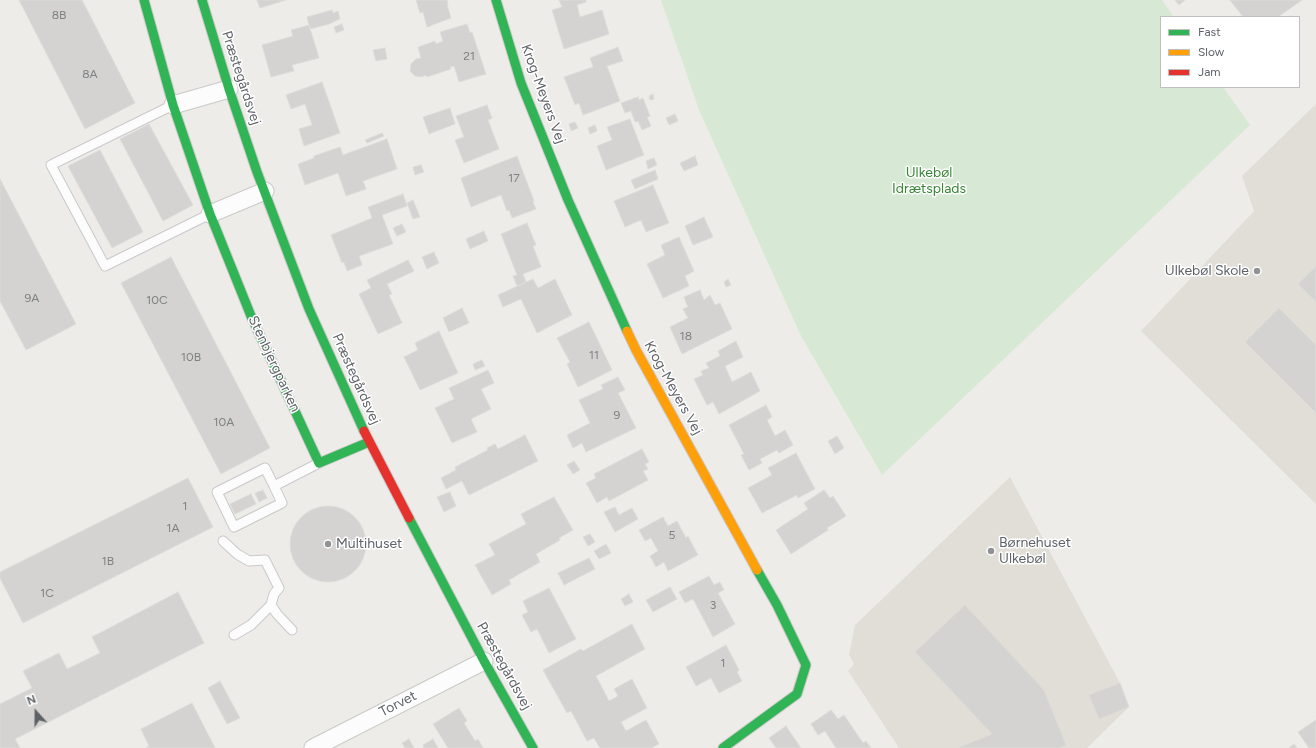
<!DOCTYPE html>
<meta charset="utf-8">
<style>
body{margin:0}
#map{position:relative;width:1316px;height:748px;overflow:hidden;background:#eeece8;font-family:Figtree,sans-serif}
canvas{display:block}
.legend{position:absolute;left:1160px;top:16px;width:140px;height:72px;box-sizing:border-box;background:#fff;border:1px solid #bfc0c2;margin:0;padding:5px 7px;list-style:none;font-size:12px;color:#5e6267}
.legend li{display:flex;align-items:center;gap:8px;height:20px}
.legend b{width:20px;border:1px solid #bfc0c2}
.north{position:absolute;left:16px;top:692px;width:40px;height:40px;-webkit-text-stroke:3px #fff;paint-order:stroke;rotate:339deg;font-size:11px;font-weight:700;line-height:16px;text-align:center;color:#5e6267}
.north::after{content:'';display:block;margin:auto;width:14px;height:18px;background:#5e6267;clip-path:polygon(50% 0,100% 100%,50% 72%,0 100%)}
</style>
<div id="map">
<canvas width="1316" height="748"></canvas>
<ul class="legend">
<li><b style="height:5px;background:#30b455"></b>Fast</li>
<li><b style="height:5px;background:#ff9f0a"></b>Slow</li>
<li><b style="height:5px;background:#e5322d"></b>Jam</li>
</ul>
<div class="north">N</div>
</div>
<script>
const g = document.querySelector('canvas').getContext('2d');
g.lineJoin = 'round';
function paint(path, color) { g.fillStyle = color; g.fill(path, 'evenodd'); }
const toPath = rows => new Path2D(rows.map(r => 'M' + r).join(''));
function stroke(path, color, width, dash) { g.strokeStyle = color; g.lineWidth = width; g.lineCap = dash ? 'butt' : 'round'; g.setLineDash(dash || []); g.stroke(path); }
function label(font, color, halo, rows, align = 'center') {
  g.font = font + ' Figtree,sans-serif'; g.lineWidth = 3; g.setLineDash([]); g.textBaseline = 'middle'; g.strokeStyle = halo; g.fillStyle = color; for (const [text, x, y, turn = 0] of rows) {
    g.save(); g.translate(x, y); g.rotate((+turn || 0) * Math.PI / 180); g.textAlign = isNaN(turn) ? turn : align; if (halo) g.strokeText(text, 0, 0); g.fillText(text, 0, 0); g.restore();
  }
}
const education = toPath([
 [1316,104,1316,504,1141,331,1254,211,1242,176],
 [1010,477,1120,683,1129,707,1087,748,899,748,848,671,854,664,849,655,855,625]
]);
const green = toPath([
 [661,0,1162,0,1174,17,1161,17,1161,87,1223,87,1250,125,882,475,801,336,699,110]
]);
const building = toPath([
 [19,0,82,0,135,103,85,129,19,0],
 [257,0,286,0,260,8,257,0],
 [416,0,447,0,448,4,447,4,451,18,427,27,423,12,420,13,416,0],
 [559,0,586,0,586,2,577,5,580,17,602,10,609,34,564,49,552,10,562,7,559,0],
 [1175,0,1185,0,1179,5,1175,0],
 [1230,0,1302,0,1278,17,1243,17,1230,0],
 [332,10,333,13,338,11,340,19,329,24,310,29,307,17,332,10],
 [342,24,344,30,336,33,334,27,342,24],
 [467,24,470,33,472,32,486,74,459,82,454,66,450,67,451,69,427,77,426,75,421,77,415,76,410,71,411,64,416,59,421,58,418,47,435,41,436,44,443,41,440,32,467,24],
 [309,25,319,58,292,65,294,71,271,77,262,45,293,36,291,30,309,25],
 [618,47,623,61,607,66,620,101,583,115,579,103,575,105,564,77,593,67,590,58,618,47],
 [385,48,387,59,376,61,373,50,385,48],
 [322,82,340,133,304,146,299,129,312,125,305,104,291,109,286,95,322,82],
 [653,94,654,99,650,100,649,96,653,94],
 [638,97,639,100,643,98,650,116,647,117,651,126,642,130,638,121,635,122,631,111,625,113,621,103,638,97],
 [487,105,492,118,488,120,499,149,464,163,455,140,464,137,456,116,487,105],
 [450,108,455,124,429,134,423,117,450,108],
 [675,114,678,121,669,125,666,118,675,114],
 [630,119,644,155,606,170,597,146,612,140,607,127,630,119],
 [575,122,578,128,571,131,569,124,575,122],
 [149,124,193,205,163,221,120,139,149,124],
 [595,125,597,131,590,134,588,128,595,125],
 [382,133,384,136,367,143,365,140,382,133],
 [387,139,397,169,363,181,366,189,346,196,338,173,305,185,298,164,314,158,314,156,340,147,343,155,387,139],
 [100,150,143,232,112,248,68,166,100,150],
 [517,156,534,201,533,202,536,209,512,218,509,210,507,211,501,195,471,207,461,178,517,156],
 [695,156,698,165,684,171,680,163,695,156],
 [654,158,657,165,648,169,646,161,654,158],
 [421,165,424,172,415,175,413,167,421,165],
 [655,170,658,179,635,189,631,180,655,170],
 [0,179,76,324,26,350,0,301,0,179],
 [653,185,669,223,646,232,641,220,625,227,614,201,653,185],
 [403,194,407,206,382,215,393,244,359,256,362,265,347,271,344,262,342,263,331,235,372,218,368,207,403,194],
 [413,200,420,217,413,219,407,203,413,200],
 [704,217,713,237,693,245,685,226,704,217],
 [527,223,536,245,533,246,541,267,523,274,526,282,517,286,513,276,517,275,501,234,527,223],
 [402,224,406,232,397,236,393,228,402,224],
 [484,231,488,241,470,249,466,239,484,231],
 [679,237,694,271,685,276,689,286,663,298,647,264,665,255,661,245,679,237],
 [434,252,439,263,427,269,422,257,434,252],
 [171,257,270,448,221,474,121,283,171,257],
 [408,260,414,271,387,284,392,294,389,295,402,323,378,334,359,294,371,288,367,280,408,260],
 [1316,266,1316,302,1298,284,1316,266],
 [533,279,538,288,555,279,572,315,537,333,521,299,503,307,498,295,533,279],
 [728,279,731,285,726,287,724,282,728,279],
 [700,290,704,300,710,295,715,305,720,303,732,329,682,354,670,327,688,318,683,309,688,307,684,297,700,290],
 [462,308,469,323,449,332,443,318,462,308],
 [1279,308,1316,345,1316,413,1245,342,1279,308],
 [589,322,612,370,578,387,567,364,570,362,557,338,589,322],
 [439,331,458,373,420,390,404,357,418,350,415,343,439,331],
 [736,341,743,357,725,366,732,382,751,372,760,391,719,414,713,402,707,405,694,379,703,375,701,371,709,368,706,363,720,356,718,351,736,341],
 [482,360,485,366,475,370,473,364,482,360],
 [488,370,494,383,481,389,491,409,471,419,477,432,452,443,435,408,454,399,449,388,488,370],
 [618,377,625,390,618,393,636,428,586,452,582,443,573,448,567,435,590,423,579,400,603,389,601,385,618,377],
 [766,405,772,417,767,420,775,436,785,430,793,445,779,453,777,450,760,459,762,463,749,470,741,455,744,454,729,425,766,405],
 [525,435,538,461,469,495,462,481,446,489,441,478,456,470,455,467,488,450,487,448,495,444,498,449,525,435],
 [837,436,844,448,835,454,828,441,837,436],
 [642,449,649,462,645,464,648,469,643,471,648,480,609,501,607,497,597,503,586,483,596,478,594,474,642,449],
 [796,453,815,489,798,498,797,495,762,513,748,488,772,475,768,468,796,453],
 [574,461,580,470,573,474,567,465,574,461],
 [188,478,213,527,23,623,0,578,0,572,188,478],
 [263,490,267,498,259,502,255,493,263,490],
 [824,490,830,498,833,496,846,516,827,528,828,530,791,554,776,530,808,509,804,503,824,490],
 [450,492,456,506,444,512,437,497,450,492],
 [251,494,256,504,235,514,230,504,251,494],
 [554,497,573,530,559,538,560,540,536,554,540,562,509,580,511,584,492,595,475,565,495,555,489,544,526,524,521,514,554,497],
 '290 544a38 38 0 1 1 76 0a38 38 0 1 1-76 0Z',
 [615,507,619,515,632,508,638,519,615,532,604,512,615,507],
 [663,517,668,526,677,521,686,538,688,536,698,555,668,571,664,562,656,567,650,556,658,551,651,538,645,541,639,530,663,517],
 [590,534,595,542,588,546,583,537,590,534],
 [606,544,611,553,599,559,594,551,606,544],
 [589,558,595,569,564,585,558,573,589,558],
 [709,576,714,585,720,582,724,590,718,593,735,624,713,637,693,599,685,603,679,592,709,576],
 [670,587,677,599,653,612,646,600,670,587],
 [549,588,576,639,549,653,537,629,531,632,522,615,528,612,523,601,549,588],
 [178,592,204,643,15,739,20,748,0,748,0,704,32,688,23,671,59,653,67,669,100,653,92,637,178,592],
 [629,594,633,602,625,606,621,599,629,594],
 [965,605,1044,690,1066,745,1059,748,957,748,992,734,915,652,965,605],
 [632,624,645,649,596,676,609,701,618,696,614,689,632,679,647,708,621,722,626,731,646,720,659,744,651,748,600,748,594,738,587,741,571,711,567,713,543,670,581,649,583,651,632,624],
 [726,645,739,670,737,672,742,681,719,693,711,678,696,686,686,667,726,645],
 [220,681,240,718,227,724,208,688,220,681],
 [1120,683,1129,707,1099,719,1089,695,1120,683],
 [192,703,215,748,146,748,149,746,141,729,192,703],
 [459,708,467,721,464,723,475,741,478,739,483,748,448,748,433,724,459,708],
 [831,710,838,719,844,715,863,743,866,741,871,748,836,748,825,731,818,735,811,724,831,710],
 [1316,720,1316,748,1309,748,1298,732,1316,720],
 [786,726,801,748,776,748,769,738,786,726],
 [409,739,414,748,405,748,402,743,409,739],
 [433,739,438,748,424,748,423,745,433,739],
 [1294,744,1297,748,1289,748,1294,744]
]);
const lane = toPath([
 [173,105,51,165,105,266,210,214],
 [274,486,265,468,217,492,234,527,282,503,274,486,319,463],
 [223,541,237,554,249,561,265,560,279,588,274,594,271,605,251,625,234,635],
 [271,605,277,614,292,630]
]);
const street = toPath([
 [173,105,229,89],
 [210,214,265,191],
 [313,748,484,661]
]);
const fast = toPath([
 [144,0,173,105,210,214,251,316,319,463,369,442],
 [202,0,229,89,257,172,309,309,364,431],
 [496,0,521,83,568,200,627,331],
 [409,518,484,661,533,748],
 [723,748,797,694,806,665,777,605,757,570]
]);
const slow = toPath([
 [627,331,636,350,757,570]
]);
const jam = toPath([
 [364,431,409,518]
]);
const markers = [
 [1257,271,4,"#909294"],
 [328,544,4,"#909294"],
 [991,551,4,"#909294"]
];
const numberNames = [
 ["8B",59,15],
 ["21",469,56],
 ["8A",90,74],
 ["17",514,178],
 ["9A",32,298],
 ["10C",157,300],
 ["18",686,336],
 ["11",594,355],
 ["10B",191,357],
 ["9",617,415],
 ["10A",224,422],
 ["1",185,506],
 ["1A",173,528],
 ["5",672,535],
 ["1B",108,561],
 ["1C",47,593],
 ["3",713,605],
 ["1",723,663]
];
const streetNames = [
 ["Præstegårdsvej",241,78,72],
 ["Krog-Meyers Vej",543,94,70],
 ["Stenbjergparken",274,364,65],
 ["Præstegårdsvej",356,379,66],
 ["Krog-Meyers Vej",673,388,61],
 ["Præstegårdsvej",504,666,61],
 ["Torvet",398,704,-27]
];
const parkNames = [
 ["Ulkebøl",929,173],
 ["Idrætsplads",929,189]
];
const poiNames = [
 ["Ulkebøl Skole",1249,271,"right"],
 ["Børnehuset",999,543],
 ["Ulkebøl",999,559],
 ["Multihuset",336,544]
];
paint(education, '#e1ded8');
paint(green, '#d7e9d4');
paint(building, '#d5d3d1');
stroke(building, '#dedcd8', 1);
stroke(lane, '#cac9c9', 11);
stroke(street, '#cac9c9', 19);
stroke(fast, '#c9c9c8', 11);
stroke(slow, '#c9c9c8', 11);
stroke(jam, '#c9c9c8', 11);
stroke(lane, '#fcfcfc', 9);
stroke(street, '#fcfcfc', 17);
stroke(fast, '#30b455', 9);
stroke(slow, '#ff9f0a', 9);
stroke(jam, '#e5322d', 9);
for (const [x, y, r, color] of markers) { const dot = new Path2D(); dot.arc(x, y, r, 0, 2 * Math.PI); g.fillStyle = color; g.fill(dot); stroke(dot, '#fff', 1.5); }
label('12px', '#7d8082', null, numberNames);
label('14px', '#5e6267', '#fff', streetNames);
label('14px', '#368635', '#fff', parkNames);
label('14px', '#5e6267', '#fff', poiNames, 'left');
</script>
